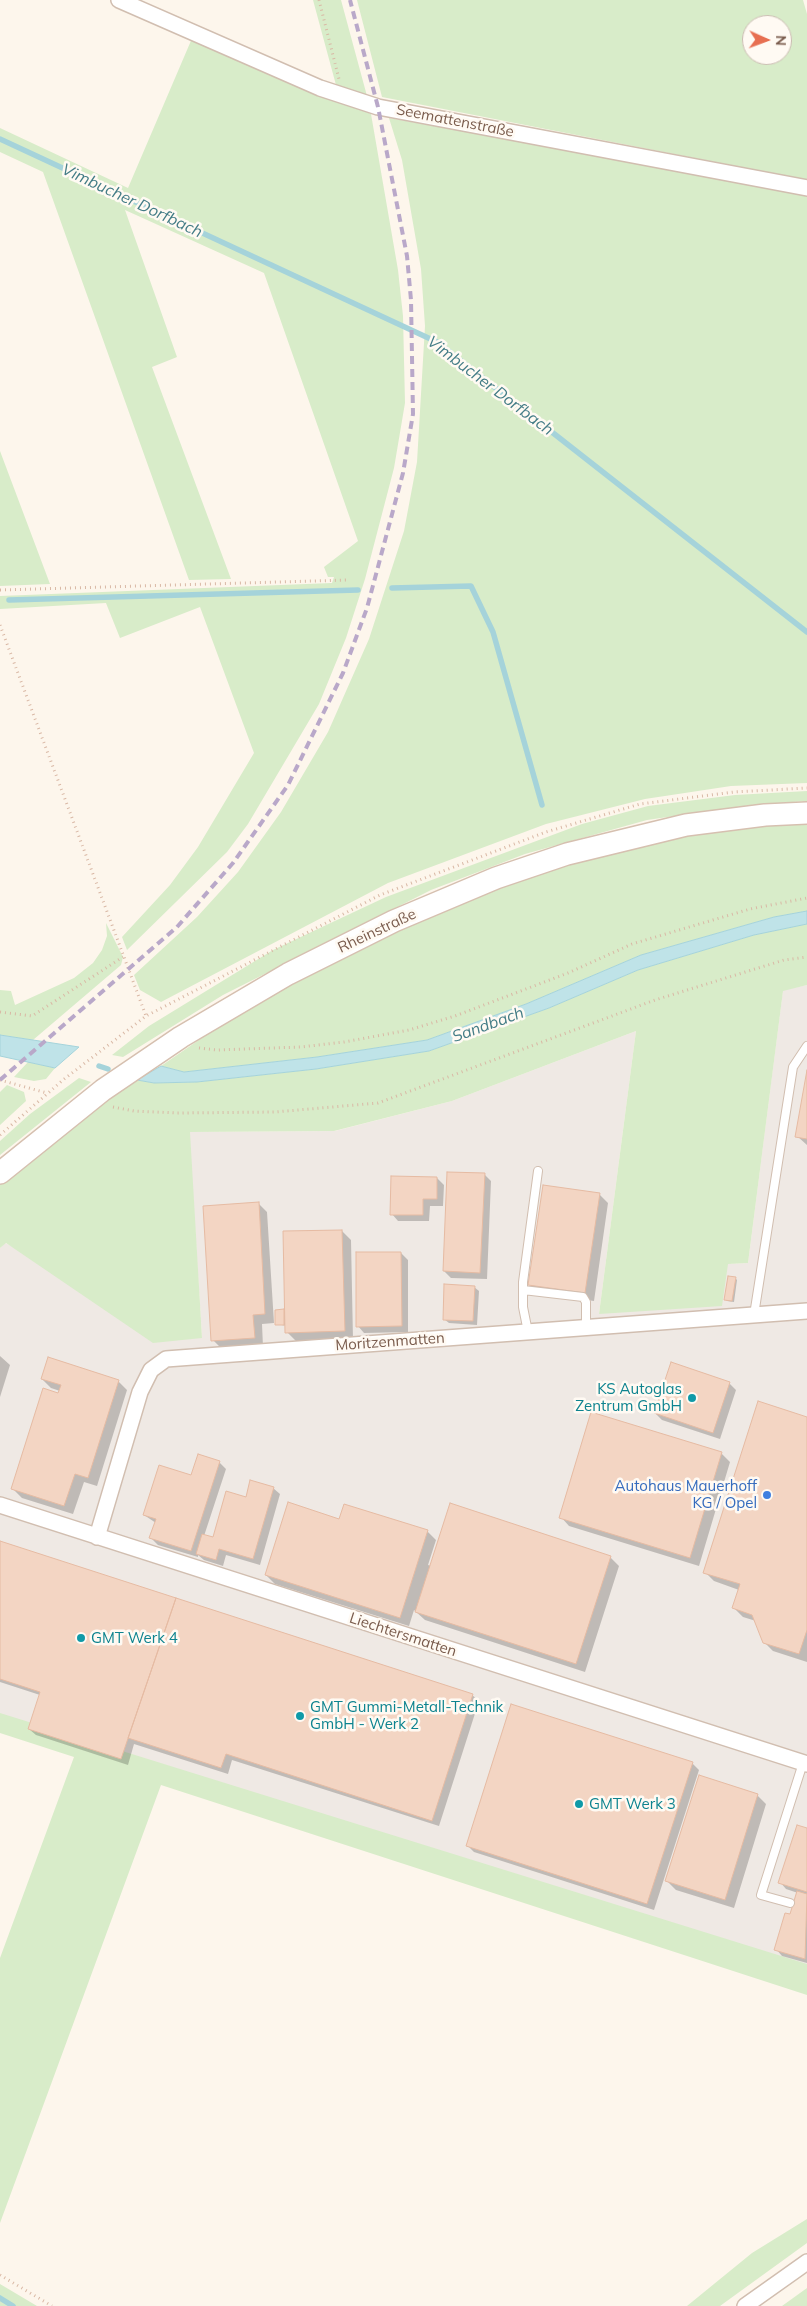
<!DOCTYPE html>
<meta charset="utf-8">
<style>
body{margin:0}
#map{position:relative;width:807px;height:2306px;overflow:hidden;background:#fdf6ec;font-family:Mulish,sans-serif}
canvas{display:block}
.north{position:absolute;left:742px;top:15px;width:50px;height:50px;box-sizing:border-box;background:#fffaf3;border:1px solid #cabbb1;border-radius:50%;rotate:92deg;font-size:14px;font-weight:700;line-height:20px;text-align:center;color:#7a5c4d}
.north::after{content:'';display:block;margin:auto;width:18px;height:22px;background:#e76f51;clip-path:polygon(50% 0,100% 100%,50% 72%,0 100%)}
</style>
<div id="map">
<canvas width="807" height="2306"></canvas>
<div class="north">N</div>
</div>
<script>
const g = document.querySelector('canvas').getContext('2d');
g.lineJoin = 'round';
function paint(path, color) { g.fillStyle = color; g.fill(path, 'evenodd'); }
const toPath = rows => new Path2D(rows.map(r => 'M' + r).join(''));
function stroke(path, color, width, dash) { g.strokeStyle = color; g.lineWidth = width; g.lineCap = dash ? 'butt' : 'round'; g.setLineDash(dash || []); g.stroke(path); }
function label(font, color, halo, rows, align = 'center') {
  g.font = font + ' Mulish,sans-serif'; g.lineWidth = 5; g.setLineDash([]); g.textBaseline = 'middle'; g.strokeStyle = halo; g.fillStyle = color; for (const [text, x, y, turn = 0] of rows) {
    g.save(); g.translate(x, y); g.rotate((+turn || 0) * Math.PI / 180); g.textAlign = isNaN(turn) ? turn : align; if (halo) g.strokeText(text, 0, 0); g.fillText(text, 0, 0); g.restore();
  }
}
const industrial = toPath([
 [807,985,807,1965,0,1714,0,1248,5,1243,202,1337,189,1132,335,1131,452,1101,636,1031,599,1314,728,1264,748,1263,783,990]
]);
const green = toPath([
 [313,0,341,0,367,96,336,85],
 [357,0,803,0,807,14,807,180,382,97],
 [752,25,782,25,782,55,752,55],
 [193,36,371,114,398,270,403,316,405,403,394,468,365,579,346,638,319,704,248,824,227,852,127,950,122,937,170,885,198,847,254,753,200,607,120,638,106,603,0,609,0,596,332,583,334,577,328,577,324,567,358,541,264,273,125,210,177,357,152,367,231,579,189,580,43,172,0,152,0,128,128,188],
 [389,118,807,193,807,783,731,786,645,799,546,824,388,883,161,1002,140,990,134,975,197,917,238,872,281,812,328,732,369,639,404,531,417,462,425,326,421,269,402,160],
 [0,451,50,584,0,586],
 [807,791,807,801,751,805,647,820,525,854,431,890,223,995,123,1057,112,1055,149,1026,273,950,386,897,582,824,648,806,735,795],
 [807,821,807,911,774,917,641,955,526,1004,427,1040,317,1057,184,1072,161,1066,247,1007,340,957,456,903,580,859,638,843,740,827],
 [106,923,123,957,121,965,33,1040,0,1035,0,990,11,991,15,1005,74,978,93,963,102,950,107,936],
 [807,924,807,985,783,991,748,1263,728,1264,722,1306,599,1314,636,1031,452,1101,334,1131,190,1132,202,1338,153,1343,6,1243,0,1248,0,1185,93,1109,137,1080,154,1083,197,1082,316,1069,429,1051,549,1008,638,970,754,935],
 [28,1062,55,1068,46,1079,34,1081,14,1077],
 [79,1078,91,1082,0,1155,0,1141,30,1114],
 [7,1085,24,1092,26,1101,0,1125,0,1092],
 [0,1713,807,1964,807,1995,161,1785,0,2223,0,1958,74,1757,0,1733],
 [807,2219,807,2243,720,2306,687,2306,752,2253],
 [0,2284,37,2306,0,2306],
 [807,2288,807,2306,782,2306]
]);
const water = toPath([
 [807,911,807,924,754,935,638,970,549,1008,429,1051,316,1069,197,1082,154,1083,137,1080,161,1066,184,1072,317,1057,427,1040,526,1004,641,955,774,917,807,911],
 [0,1035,33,1040,79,1047,55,1068,0,1056,0,1035]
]);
const shadow = toPath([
 [807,1077,807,1145,797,1136],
 [484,1174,491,1181,487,1279,451,1278,444,1271],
 [437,1178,444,1185,443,1206,430,1206,429,1221,398,1221,392,1214],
 [599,1194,608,1203,594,1301,539,1293,530,1284],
 [258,1203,267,1212,274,1323,262,1324,263,1347,222,1349,213,1340],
 [342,1231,351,1240,353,1340,296,1341,287,1332,287,1326,276,1324,284,1311,286,1313],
 [401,1253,408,1260,408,1332,364,1333,358,1326],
 [736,1279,737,1280,734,1302,727,1301,725,1299],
 [474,1287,479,1291,477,1325,449,1323,444,1319],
 [0,1356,10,1365,0,1397],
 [42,1379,118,1381,127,1390,97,1486,84,1482,73,1514,22,1498,13,1489,60,1391,51,1388],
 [729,1383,736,1390,720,1439,662,1420,655,1413],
 [807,1419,807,1662,773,1651,764,1642,756,1621,743,1617,734,1608,739,1590,714,1581,705,1572],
 [721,1453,730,1462,699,1566,569,1526,561,1517],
 [219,1462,226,1469,204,1536,214,1539,246,1499,273,1488,280,1494,260,1565,226,1555,223,1566,204,1560,198,1555,198,1557,158,1545,151,1538,156,1523,144,1515,192,1477],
 [340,1520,427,1531,436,1540,428,1565,431,1566,610,1557,619,1566,585,1672,425,1620,414,1610,409,1626,275,1584,266,1575],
 [0,1542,472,1695,479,1701,439,1826,232,1760,228,1774,134,1744,128,1765,36,1735,29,1729,40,1695,0,1682],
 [692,1763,699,1770,654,1910,474,1852,467,1845],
 [757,1795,766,1804,734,1908,676,1890,667,1881],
 [807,1829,807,1963,782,1956,776,1949,791,1916,798,1893,786,1889,780,1882]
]);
const stream = toPath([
 [0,139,437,342,807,632],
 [392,588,471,586,493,632,542,805],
 [9,600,358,590],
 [99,1066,108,1069],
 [0,2298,13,2306]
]);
const building = toPath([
 [807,1070,807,1139,795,1137,807,1070],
 [447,1172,485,1173,480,1273,443,1271,447,1172],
 [391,1176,437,1177,437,1199,423,1199,423,1215,390,1215,391,1176],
 [543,1185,600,1193,585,1293,528,1285,543,1185],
 [259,1202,265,1314,253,1315,255,1338,211,1341,203,1206,259,1202],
 [342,1230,345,1331,285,1333,283,1231,342,1230],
 [356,1252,401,1252,402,1326,356,1327,356,1252],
 [728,1276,736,1277,732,1301,724,1300,728,1276],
 [444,1284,475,1286,473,1321,443,1320,444,1284],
 [284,1309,284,1325,275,1325,275,1310,284,1309],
 [48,1357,119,1380,88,1478,75,1474,64,1506,11,1489,43,1388,58,1393,61,1385,41,1379,48,1357],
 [671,1362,730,1382,713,1433,654,1413,671,1362],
 [758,1401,807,1417,807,1630,799,1654,763,1643,752,1615,732,1608,740,1584,703,1573,758,1401],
 [591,1412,722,1452,690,1558,559,1518,591,1412],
 [198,1454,220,1461,191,1551,149,1538,156,1519,143,1515,159,1465,191,1475,198,1454],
 [250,1480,274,1487,253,1559,219,1549,216,1560,196,1554,202,1534,213,1537,226,1491,246,1497,250,1480],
 [288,1502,339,1519,344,1504,428,1530,400,1618,265,1575,288,1502],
 [450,1503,611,1556,576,1664,415,1612,450,1503],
 [0,1541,176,1598,121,1759,28,1729,40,1692,0,1679,0,1541],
 [176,1598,473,1694,432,1821,226,1754,221,1768,128,1738,176,1598],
 [511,1704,693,1762,647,1904,466,1846,511,1704],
 [699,1775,758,1794,725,1900,665,1881,699,1775],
 [797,1825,807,1828,807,1892,778,1883,797,1825],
 [797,1891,807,1894,805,1959,774,1950,785,1913,790,1914,797,1891]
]);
const path = toPath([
 [319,0,339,79],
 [0,590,348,580],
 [0,625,146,1016],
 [0,1012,32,1016,123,957],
 [199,1048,217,1050,301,1047,344,1042,409,1030,455,1016,568,973,632,944,750,909,807,898],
 [0,1080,47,1093],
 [113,1107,134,1111,177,1113,275,1112,378,1103,655,1000,784,960,807,957],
 [0,1135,63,1080,146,1016,380,895,546,832,640,804,734,792,807,788],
 [0,2275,52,2306]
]);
const lane = toPath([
 [523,1290,583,1297,586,1302,586,1328],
 [754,1315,793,1067,807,1046],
 [528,1332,523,1307,523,1282,538,1171],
 [790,1903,761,1895,803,1763]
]);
const street = toPath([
 [119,0,320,88,378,107,807,188],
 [0,1505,807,1764],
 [97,1537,140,1392,151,1370,166,1359,807,1311],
 [745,2306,807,2262]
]);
const secondary = toPath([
 [0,1173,103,1090,181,1037,288,974,394,921,496,878,567,854,686,825,765,815,807,813]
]);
const rail = toPath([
 [0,1080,177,927,233,863,288,785,343,673,367,608,403,473,413,414,411,300,407,256,378,107,350,0]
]);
const markers = [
 [692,1398,5,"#0f9aa8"],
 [767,1495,5,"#3f7fe0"],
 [81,1638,5,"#0f9aa8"],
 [300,1716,5,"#0f9aa8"],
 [579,1804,5,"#0f9aa8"]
];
const streetNames = [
 ["Seemattenstraße",455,121,11],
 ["Rheinstraße",377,931,-25],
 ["Moritzenmatten",390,1342,-4],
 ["Liechtersmatten",403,1635,18]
];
const cultureNames = [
 ["KS Autoglas",682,1389,"right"],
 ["Zentrum GmbH",682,1406,"right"],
 ["GMT Werk 4",91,1638],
 ["GMT Gummi-Metall-Technik",310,1707],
 ["GmbH - Werk 2",310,1724],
 ["GMT Werk 3",589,1804]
];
const shopNames = [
 ["Autohaus Mauerhoff",757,1486],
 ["KG / Opel",757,1503]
];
const waterNames = [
 ["Vimbucher Dorfbach",132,201,25],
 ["Vimbucher Dorfbach",490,386,37],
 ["Sandbach",488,1025,-20]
];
paint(industrial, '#efe9e4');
paint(green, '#d8ecc9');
paint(water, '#bfe3e8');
stroke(water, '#a5d3da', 1);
paint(shadow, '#0003');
stroke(stream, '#a5d3da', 5.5);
paint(building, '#f3d5c3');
stroke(building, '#e6bba3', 1);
stroke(lane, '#d1beb0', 10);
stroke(street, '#d1beb0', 18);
stroke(secondary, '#d6c0b0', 24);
stroke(path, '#d9b8a5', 3, [1, 4]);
stroke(lane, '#fff', 8);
stroke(street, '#fff', 15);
stroke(secondary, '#fff', 21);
stroke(rail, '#b9a8c9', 4, [8, 5]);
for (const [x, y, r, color] of markers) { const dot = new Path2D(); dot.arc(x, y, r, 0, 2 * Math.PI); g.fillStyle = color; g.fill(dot); stroke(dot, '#fffaf3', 2); }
label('15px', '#7a5c4d', '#fffaf3', streetNames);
label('15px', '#0d838f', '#fffaf3', cultureNames, 'left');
label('15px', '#366cbe', '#fffaf3', shopNames, 'right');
label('italic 16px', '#437c86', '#fffaf3', waterNames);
</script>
